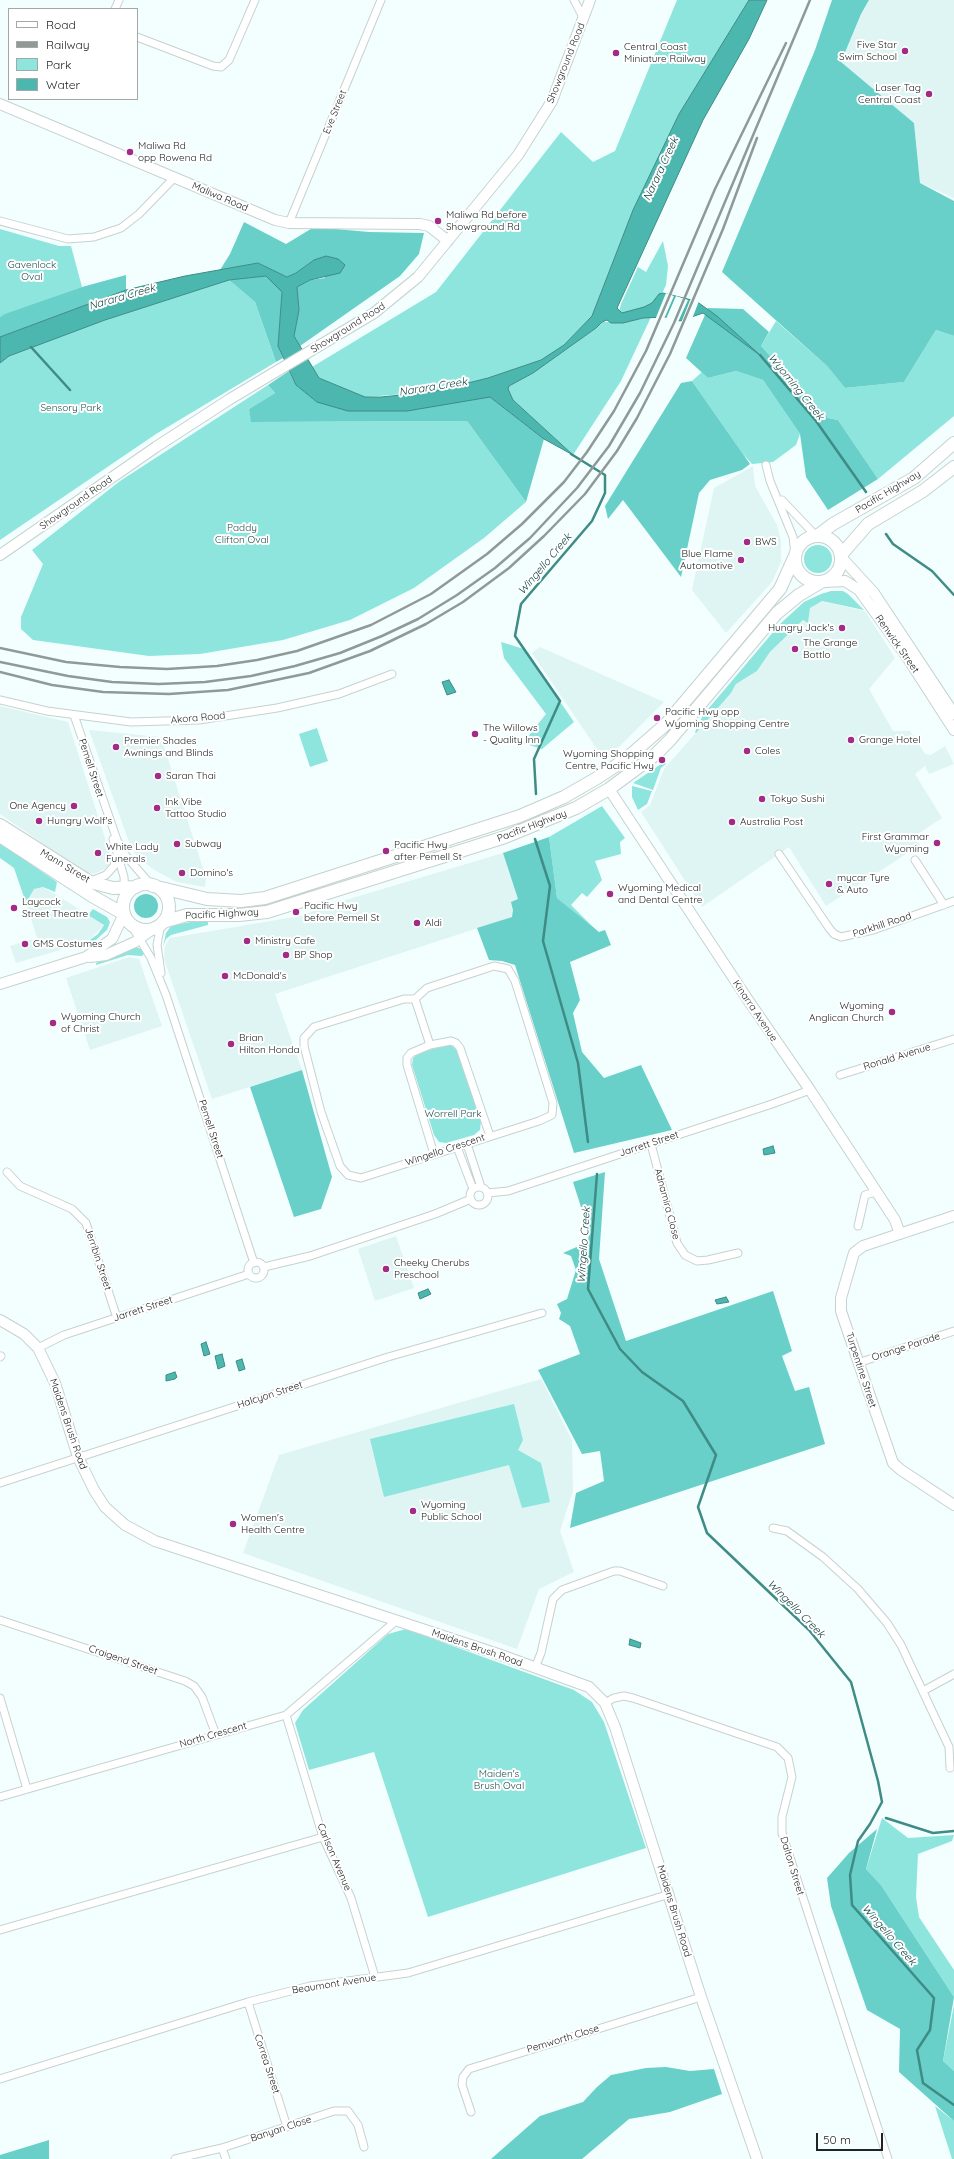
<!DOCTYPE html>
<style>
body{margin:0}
#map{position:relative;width:954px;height:2159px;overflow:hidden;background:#f2fffe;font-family:Quicksand,sans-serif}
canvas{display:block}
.legend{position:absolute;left:8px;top:8px;width:130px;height:92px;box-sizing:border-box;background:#fff;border:1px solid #a6a8a7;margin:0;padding:5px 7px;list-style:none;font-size:12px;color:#202524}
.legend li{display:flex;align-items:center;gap:8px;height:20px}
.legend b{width:20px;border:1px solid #a6a8a7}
.scale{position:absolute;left:816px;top:2133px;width:67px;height:18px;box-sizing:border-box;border:2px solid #202524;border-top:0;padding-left:5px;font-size:12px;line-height:14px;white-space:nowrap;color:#202524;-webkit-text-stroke:3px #fff;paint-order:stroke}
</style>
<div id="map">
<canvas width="954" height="2159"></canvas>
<ul class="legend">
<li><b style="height:5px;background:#fff"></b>Road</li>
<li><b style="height:5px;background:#8f9998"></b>Railway</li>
<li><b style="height:11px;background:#8ee5de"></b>Park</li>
<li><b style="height:11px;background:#4cb7af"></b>Water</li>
</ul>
<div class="scale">50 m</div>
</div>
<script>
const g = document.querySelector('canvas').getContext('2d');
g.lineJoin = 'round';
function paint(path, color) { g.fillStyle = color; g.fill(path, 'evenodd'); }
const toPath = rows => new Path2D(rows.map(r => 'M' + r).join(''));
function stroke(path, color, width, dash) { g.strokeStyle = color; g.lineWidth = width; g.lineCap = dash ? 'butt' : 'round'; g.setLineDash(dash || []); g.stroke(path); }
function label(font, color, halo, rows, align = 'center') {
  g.font = font + ' Quicksand,sans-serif'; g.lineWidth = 4; g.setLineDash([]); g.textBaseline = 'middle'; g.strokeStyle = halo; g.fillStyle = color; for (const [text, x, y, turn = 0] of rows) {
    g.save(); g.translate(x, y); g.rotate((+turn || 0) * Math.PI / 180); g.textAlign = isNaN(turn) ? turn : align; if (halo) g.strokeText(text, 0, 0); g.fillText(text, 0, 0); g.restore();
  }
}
const built = toPath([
 [869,0,954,0,954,198,920,183,914,123,841,62,861,14],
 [753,466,755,486,777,525,781,541,781,562,772,582,726,633,692,590,714,488],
 [821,601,865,611,895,658,869,689,893,731,910,731,925,754,931,755,945,746,954,764,929,774,925,766,915,774,942,818,915,836,920,845,826,906,789,847,702,907,641,812,650,805,664,769,731,693,736,684,757,671,770,652,803,620,808,623,810,608],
 [540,647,664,702,605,761,532,653],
 [0,706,68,722,111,857,109,865,103,870,93,874,84,872,0,814],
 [89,730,161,737,206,878,205,887,177,882,156,871,137,857,129,842],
 [503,853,518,899,512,917,275,994,302,1070,212,1099,164,959,165,946,170,938,300,916,339,902],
 [43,887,102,923,103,926,87,942,16,963,10,946,37,938,26,903,34,889],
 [129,957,139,959,162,1026,90,1050,66,978],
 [396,1236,414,1288,375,1301,358,1249],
 [541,1379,572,1440,573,1491,560,1531,574,1572,539,1589,517,1649,243,1553,279,1455]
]);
const green = toPath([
 [677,0,749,0,679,114,633,210,592,316,564,345,541,360,488,378,432,392,365,397,319,378,312,367,436,292,561,132,593,162,615,151],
 [0,229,59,246,71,246,82,287,0,317],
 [663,241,668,266,666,285,621,381,573,455,513,400,508,389,509,386,533,373,596,328,602,322,617,322,621,304,638,267,646,272],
 [229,280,255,302,276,362,156,434,0,540,0,363,9,356,105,320],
 [776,321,827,366,845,388,904,382,936,330,954,336,954,416,878,479,838,420,828,418,761,346],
 [736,371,763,380,800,434,796,445,773,462,752,464,743,454,692,381,702,372,708,378],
 [268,385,275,393,249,409,252,422,467,421,526,502,484,538,414,588,350,620,283,640,200,654,149,656,33,640,21,629,21,617,43,564,32,550,120,481],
 '804 559a14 14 0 1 1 28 0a14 14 0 1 1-28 0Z',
 [831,591,843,591,848,594,864,610,822,601,810,608,808,623,803,620,770,652,757,671,736,684,731,693,696,733,695,732,703,715,780,624,804,602,821,594],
 [501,642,524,649,574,722,542,749,523,743,546,714,504,658],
 [317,728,328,761,310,767,299,734],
 [664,762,666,764,661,768,653,790,633,783],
 [632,786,652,791,647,804,638,810,632,797],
 [602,806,625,838,620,842,621,854,595,861,602,880,587,897,582,893,571,905,599,933,557,898,549,837],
 [0,843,57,882,55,892,43,887,34,889,26,903,14,868,0,858],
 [93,909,107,917,110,922,107,930,89,946,87,942,98,934,104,925,88,915],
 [195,921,208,921,208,925,171,935,166,939,163,947,166,933,171,926],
 [136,947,141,949,144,954,142,956,128,955,96,965,96,963],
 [446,1044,452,1046,457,1050,481,1121,480,1130,474,1135,446,1143,439,1142,434,1135,412,1065,413,1058,418,1054],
 [514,1404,523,1440,518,1450,541,1463,550,1502,522,1508,509,1465,384,1497,370,1439],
 [406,1629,574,1690,592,1702,604,1722,646,1848,428,1917,374,1752,309,1770,295,1723,303,1710,388,1634],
 [882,1818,908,1838,954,1835,952,1841,918,1854,916,1897,919,1917,954,1970,954,1997,881,1885,866,1869],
 [954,2005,954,2071,943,2061],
 [935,2106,954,2121,954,2159,952,2159]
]);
const forest = toPath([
 [832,0,869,0,861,14,841,62,914,123,920,183,954,201,954,336,936,330,904,382,845,388,827,366,722,272,815,50],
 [244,222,286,244,314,227,369,232,424,233,419,254,400,276,300,346,294,336,299,310,297,287,310,280,325,278,314,260,296,273,287,277,258,263,220,270,230,254],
 [126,275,126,290,0,337,0,317,5,314,82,287],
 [266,276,282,291,278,346,283,358,276,362,255,302,229,280],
 [708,308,743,309,769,332,761,346,828,418,838,420,878,479,828,510,806,477,800,434,763,380,736,371,708,378,686,358],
 [289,371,296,385,317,402,490,397,544,439,526,502,467,421,251,422,249,409,275,393,268,385],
 [692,381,750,464,742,470,710,480,699,493,681,577,623,500,608,519,605,506,681,383],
 [549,837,557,898,599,932,605,930,611,945,570,962,580,1000,573,1013,582,1052,604,1078,641,1065,672,1130,574,1153,515,965,502,961,489,960,477,928,512,917,513,910,511,902,518,899,503,853],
 '134 906a12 12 0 1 1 24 0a12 12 0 1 1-24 0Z',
 [302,1070,332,1177,321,1209,294,1217,250,1087],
 [605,1172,599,1259,626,1341,773,1291,792,1351,782,1356,795,1391,809,1387,825,1444,570,1528,576,1493,604,1481,600,1451,582,1454,538,1370,580,1354,570,1326,559,1319,561,1313,557,1304,567,1299,576,1270,571,1256,563,1253,588,1242,589,1232,573,1182],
 [877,1829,866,1869,881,1885,954,1997,943,2061,954,2071,954,2121,899,2072,900,2029,867,2010,831,1906,827,1878,849,1853],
 [666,2067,690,2071,714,2069,722,2094,670,2112,629,2119,582,2159,491,2159,540,2116,583,2102,597,2087,611,2075,646,2068],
 [49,2140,49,2159,0,2159,0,2155]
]);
const water = toPath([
 [749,0,767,0,749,39,703,120,617,308,622,313,644,307,652,303,659,294,663,293,696,301,717,316,761,356,703,313,680,321,666,317,643,318,623,323,611,323,607,320,602,322,596,328,533,373,509,386,508,389,513,400,573,455,544,439,490,397,407,411,348,411,317,402,296,385,278,346,282,292,266,276,229,280,105,320,9,356,0,363,0,337,126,290,185,276,258,263,287,277,296,273,314,260,326,256,338,259,345,265,340,273,310,280,297,287,299,310,294,336,319,378,365,397,381,397,432,392,488,378,541,360,564,345,592,316,633,210,679,114,749,0],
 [449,680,456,692,447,695,442,682,449,680],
 [773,1146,775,1153,764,1155,763,1149,773,1146],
 [428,1289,431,1294,420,1299,418,1293,428,1289],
 [726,1297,729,1302,717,1304,715,1300,726,1297],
 [206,1342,210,1354,204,1356,201,1344,206,1342],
 [222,1354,225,1366,218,1369,215,1356,222,1354],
 [242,1359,245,1369,239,1371,236,1361,242,1359],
 [175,1372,177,1377,175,1379,166,1381,166,1375,175,1372],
 [630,1639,641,1643,640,1648,629,1645,630,1639]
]);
const pier = toPath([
 [666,293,674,296,664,319,655,320],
 [676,296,688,300,678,322,666,319],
 [691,298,699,301,692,319,681,323]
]);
const stream = toPath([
 [31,347,70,390],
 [760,355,816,421,866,492],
 [886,534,893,544,932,571,954,595],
 [536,794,534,759,560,701,515,636,521,604,592,521,605,493,605,475,571,454],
 [535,839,550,886,543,941,578,1063,588,1142],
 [597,1174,588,1289,620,1349,642,1372,683,1401,716,1455,698,1507,707,1533,809,1630,851,1682,878,1781,882,1802,870,1824,858,1841,850,1875,852,1905,934,1998,930,2030,917,2050,923,2083,954,2105],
 [886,1818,933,1833,954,1831]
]);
const street = toPath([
 [574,0,584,19],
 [115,9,119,0],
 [137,37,213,66,221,67,229,60,255,0],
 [0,221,68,239,94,237,121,228,139,214,174,178],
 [289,223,381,0],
 [766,465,770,481,793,537,795,554],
 [782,500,816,536],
 [0,700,47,711,131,722,199,720,277,708,339,694,392,674],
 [74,715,117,840,126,856,151,885],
 [113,839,124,877,125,899],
 [779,854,829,928,834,934,841,937,873,930,954,901],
 [915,860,944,905],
 [91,881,106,875,114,866,117,855],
 [130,923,151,958,166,995,254,1263],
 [494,966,508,969,515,981,553,1103,552,1115,539,1121,361,1178,348,1175,340,1166,321,1112,304,1046,304,1038,314,1027,404,999,415,999,427,988,494,966],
 [161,973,157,945,161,923],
 [415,999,430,1045],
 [840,1075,954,1039],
 [467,1144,481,1187],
 [651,1144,677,1243,685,1255,697,1261,708,1260,738,1253],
 [457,1147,473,1189],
 [434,1154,407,1065,407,1058,411,1053,430,1045,451,1041,456,1043,460,1048,490,1136],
 [7,1172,20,1186,72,1209,86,1223,117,1318],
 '470 1196a9 9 0 1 1 18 0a9 9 0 1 1-18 0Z',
 [487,1193,508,1191,772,1104,810,1090],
 [858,1226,865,1195,876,1192],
 '248 1270a8 8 0 1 1 16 0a8 8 0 1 1-16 0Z',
 [264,1267,310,1256,435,1214,471,1199],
 [38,1348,64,1335,249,1274],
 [0,1357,1,1356],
 [858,1363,954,1331],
 [0,1483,388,1357,542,1313],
 [773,1528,787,1531,823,1557,858,1589,887,1623,901,1645,949,1747,950,1768],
 [0,1620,185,1681,194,1686,202,1697,216,1735],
 [535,1668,541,1653,553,1599,562,1590,614,1571,620,1571,663,1586],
 [923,1691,954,1674],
 [0,1698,27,1789],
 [605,1703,614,1698,624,1696,633,1698,777,1747,788,1758,792,1777,782,1817,782,1833,888,2159],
 [286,1715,323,1837,351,1898,375,1977],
 [0,1797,286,1715,397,1620],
 [0,1930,323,1837],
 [248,2002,287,2127],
 [0,2079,248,2002,310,1986,408,1973,670,1894],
 [471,2112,462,2085,463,2077,469,2069,701,1997],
 [222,2148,226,2159],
 [175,2159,222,2148,334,2111,348,2111,358,2125,364,2147]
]);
const secondary = toPath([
 [0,104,275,220,289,223,420,224,429,226,448,241],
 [0,555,156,447,230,399,374,313,418,277,518,155,552,101,590,0],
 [841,557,874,593,954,714],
 [825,582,845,581,859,590,907,657,954,730],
 [609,789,746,997,810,1090,895,1220,900,1234],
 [90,957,106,955,135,942,155,927],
 [0,984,86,957,112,939,124,914],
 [954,1216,863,1246,854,1253,841,1298,841,1311,845,1323,893,1463,901,1470,954,1505],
 [0,1320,24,1334,38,1348,55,1383,78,1457,94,1490,105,1507,125,1525,155,1541,498,1654,589,1687,605,1703,615,1727,701,1997,757,2159]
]);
const primary = toPath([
 '795 559a23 23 0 1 1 46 0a23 23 0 1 1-46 0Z',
 [817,536,833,524,914,478,954,443],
 [841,555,868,524,923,491,954,467],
 [0,825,90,882,113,888,136,887],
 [0,836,92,896,124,914],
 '123 907a23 23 0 1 1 46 0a23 23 0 1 1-46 0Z',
 [153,886,207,899,241,901,265,898,520,816,564,797,597,778,626,759,666,724,780,589,794,558],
 [163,922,187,915,239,915,267,912,505,837,576,808,609,789,655,755,670,740,777,613,799,595,821,582]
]);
const rail = toPath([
 [0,648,66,662,120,667,167,669,217,666,257,660,297,651,371,625,431,594,487,554,522,524,564,482,587,452,614,411,646,351,715,189,786,43],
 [0,662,68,676,112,682,159,684,205,682,251,676,295,666,340,653,382,636,418,619,457,595,495,568,530,538,577,488,609,446,640,393,674,323,810,0],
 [0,672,52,685,103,692,169,694,228,690,309,673,370,651,426,624,463,602,509,568,544,536,585,494,617,451,637,418,670,354,723,229,757,138]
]);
const markers = [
 [905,51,4,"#a12c86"],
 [616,53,4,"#a12c86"],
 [929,94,4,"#a12c86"],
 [130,152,4,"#a12c86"],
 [438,221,4,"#a12c86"],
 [747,542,4,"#a12c86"],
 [741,560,4,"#a12c86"],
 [842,628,4,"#a12c86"],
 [795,649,4,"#a12c86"],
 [657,718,4,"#a12c86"],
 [475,734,4,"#a12c86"],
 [851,740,4,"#a12c86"],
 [116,747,4,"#a12c86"],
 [747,751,4,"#a12c86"],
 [662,760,4,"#a12c86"],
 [158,776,4,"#a12c86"],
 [762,799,4,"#a12c86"],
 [74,806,4,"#a12c86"],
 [157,808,4,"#a12c86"],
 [39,821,4,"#a12c86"],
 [732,822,4,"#a12c86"],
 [937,843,4,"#a12c86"],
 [177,844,4,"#a12c86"],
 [386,851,4,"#a12c86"],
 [98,853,4,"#a12c86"],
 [182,873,4,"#a12c86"],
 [829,884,4,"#a12c86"],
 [610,894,4,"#a12c86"],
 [14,908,4,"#a12c86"],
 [296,912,4,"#a12c86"],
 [417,923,4,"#a12c86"],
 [247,941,4,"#a12c86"],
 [25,944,4,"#a12c86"],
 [286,955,4,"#a12c86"],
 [225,976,4,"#a12c86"],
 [892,1012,4,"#a12c86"],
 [53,1023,4,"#a12c86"],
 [231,1044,4,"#a12c86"],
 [386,1269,4,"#a12c86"],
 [413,1511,4,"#a12c86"],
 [233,1524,4,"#a12c86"]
];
const poiNames = [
 ["Five Star",897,45,"right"],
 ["Swim School",897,57,"right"],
 ["Central Coast",624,47],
 ["Miniature Railway",624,59],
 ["Laser Tag",921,88,"right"],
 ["Central Coast",921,100,"right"],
 ["Maliwa Rd",138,146],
 ["opp Rowena Rd",138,158],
 ["Maliwa Rd before",446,215],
 ["Showground Rd",446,227],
 ["BWS",755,542],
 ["Blue Flame",733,554,"right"],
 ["Automotive",733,566,"right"],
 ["Hungry Jack's",834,628,"right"],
 ["The Grange",803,643],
 ["Bottlo",803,655],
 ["Pacific Hwy opp",665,712],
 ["Wyoming Shopping Centre",665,724],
 ["The Willows",483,728],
 ["- Quality Inn",483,740],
 ["Grange Hotel",859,740],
 ["Premier Shades",124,741],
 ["Awnings and Blinds",124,753],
 ["Coles",755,751],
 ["Wyoming Shopping",654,754,"right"],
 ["Centre, Pacific Hwy",654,766,"right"],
 ["Saran Thai",166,776],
 ["Tokyo Sushi",770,799],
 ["Ink Vibe",165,802],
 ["Tattoo Studio",165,814],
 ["One Agency",66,806,"right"],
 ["Hungry Wolf's",47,821],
 ["Australia Post",740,822],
 ["First Grammar",929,837,"right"],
 ["Wyoming",929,849,"right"],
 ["Subway",185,844],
 ["Pacific Hwy",394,845],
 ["after Pemell St",394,857],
 ["White Lady",106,847],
 ["Funerals",106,859],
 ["Domino's",190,873],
 ["mycar Tyre",837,878],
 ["& Auto",837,890],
 ["Wyoming Medical",618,888],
 ["and Dental Centre",618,900],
 ["Laycock",22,902],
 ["Street Theatre",22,914],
 ["Pacific Hwy",304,906],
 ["before Pemell St",304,918],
 ["Aldi",425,923],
 ["Ministry Cafe",255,941],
 ["GMS Costumes",33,944],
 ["BP Shop",294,955],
 ["McDonald's",233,976],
 ["Wyoming",884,1006,"right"],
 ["Anglican Church",884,1018,"right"],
 ["Wyoming Church",61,1017],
 ["of Christ",61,1029],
 ["Brian",239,1038],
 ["Hilton Honda",239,1050],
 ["Cheeky Cherubs",394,1263],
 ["Preschool",394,1275],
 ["Wyoming",421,1505],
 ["Public School",421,1517],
 ["Women's",241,1518],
 ["Health Centre",241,1530]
];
const streetNames = [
 ["Showground Road",566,63,-68],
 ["Eve Street",335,112,-68],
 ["Maliwa Road",220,197,23],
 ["Showground Road",348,328,-32],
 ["Pacific Highway",888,492,-31],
 ["Showground Road",76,503,-35],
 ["Renwick Street",897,644,55],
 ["Akora Road",198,718,-5],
 ["Pemell Street",91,768,72],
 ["Pacific Highway",532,826,-21],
 ["Mann Street",65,866,31],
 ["Pacific Highway",222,914,-3],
 ["Parkhill Road",882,925,-18],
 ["Kinarra Avenue",755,1011,56],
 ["Ronald Avenue",897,1057,-17],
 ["Pemell Street",211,1129,72],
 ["Jarrett Street",649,1144,-18],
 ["Wingello Crescent",445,1150,-18],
 ["Adnamira Close",667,1204,75],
 ["Jerribin Street",98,1259,72],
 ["Jarrett Street",143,1309,-18],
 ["Orange Parade",906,1347,-18],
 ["Turpentine Street",861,1370,72],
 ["Halcyon Street",270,1395,-18],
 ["Maidens Brush Road",68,1424,71],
 ["Maidens Brush Road",477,1648,19],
 ["Craigend Street",123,1660,19],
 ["North Crescent",213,1735,-16],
 ["Carlson Avenue",334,1857,67],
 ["Dalton Street",792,1866,73],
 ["Maidens Brush Road",674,1911,73],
 ["Beaumont Avenue",334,1984,-9],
 ["Pemworth Close",563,2039,-17],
 ["Correa Street",267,2064,72],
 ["Banyan Close",281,2129,-18]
];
const parkNames = [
 ["Gavenlock",32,265],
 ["Oval",32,277],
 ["Sensory Park",71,408],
 ["Paddy",242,528],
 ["Clifton Oval",242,540],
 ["Worrell Park",453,1114],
 ["Maiden's",499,1774],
 ["Brush Oval",499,1786]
];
const waterNames = [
 ["Narara Creek",661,169,-65],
 ["Narara Creek",122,297,-16],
 ["Narara Creek",433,387,-9],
 ["Wyoming Creek",796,387,51],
 ["Wingello Creek",545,564,-50],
 ["Wingello Creek",584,1245,-86],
 ["Wingello Creek",796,1609,45],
 ["Wingello Creek",889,1935,49]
];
paint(built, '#def5f3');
paint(green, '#8ee5de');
paint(forest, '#68d0c9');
paint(water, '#4cb7af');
stroke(water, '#3f8b85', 1);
paint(pier, '#f2fffe');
stroke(stream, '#3f8b85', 2.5);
stroke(street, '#c5d2d0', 9);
stroke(secondary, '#c5d2d0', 12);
stroke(primary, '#c5d2d0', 14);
stroke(street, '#fff', 7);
stroke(secondary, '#fff', 10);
stroke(primary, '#fff', 12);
stroke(rail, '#8f9998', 2.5);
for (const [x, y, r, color] of markers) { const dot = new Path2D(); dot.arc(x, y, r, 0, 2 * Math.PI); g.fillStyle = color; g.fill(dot); stroke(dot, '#fff', 1.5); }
label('10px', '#202524', '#fff', poiNames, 'left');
label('10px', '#202524', '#fff', streetNames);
label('10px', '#22514e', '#fff', parkNames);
label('italic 11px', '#0b3e3a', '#fff', waterNames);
</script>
